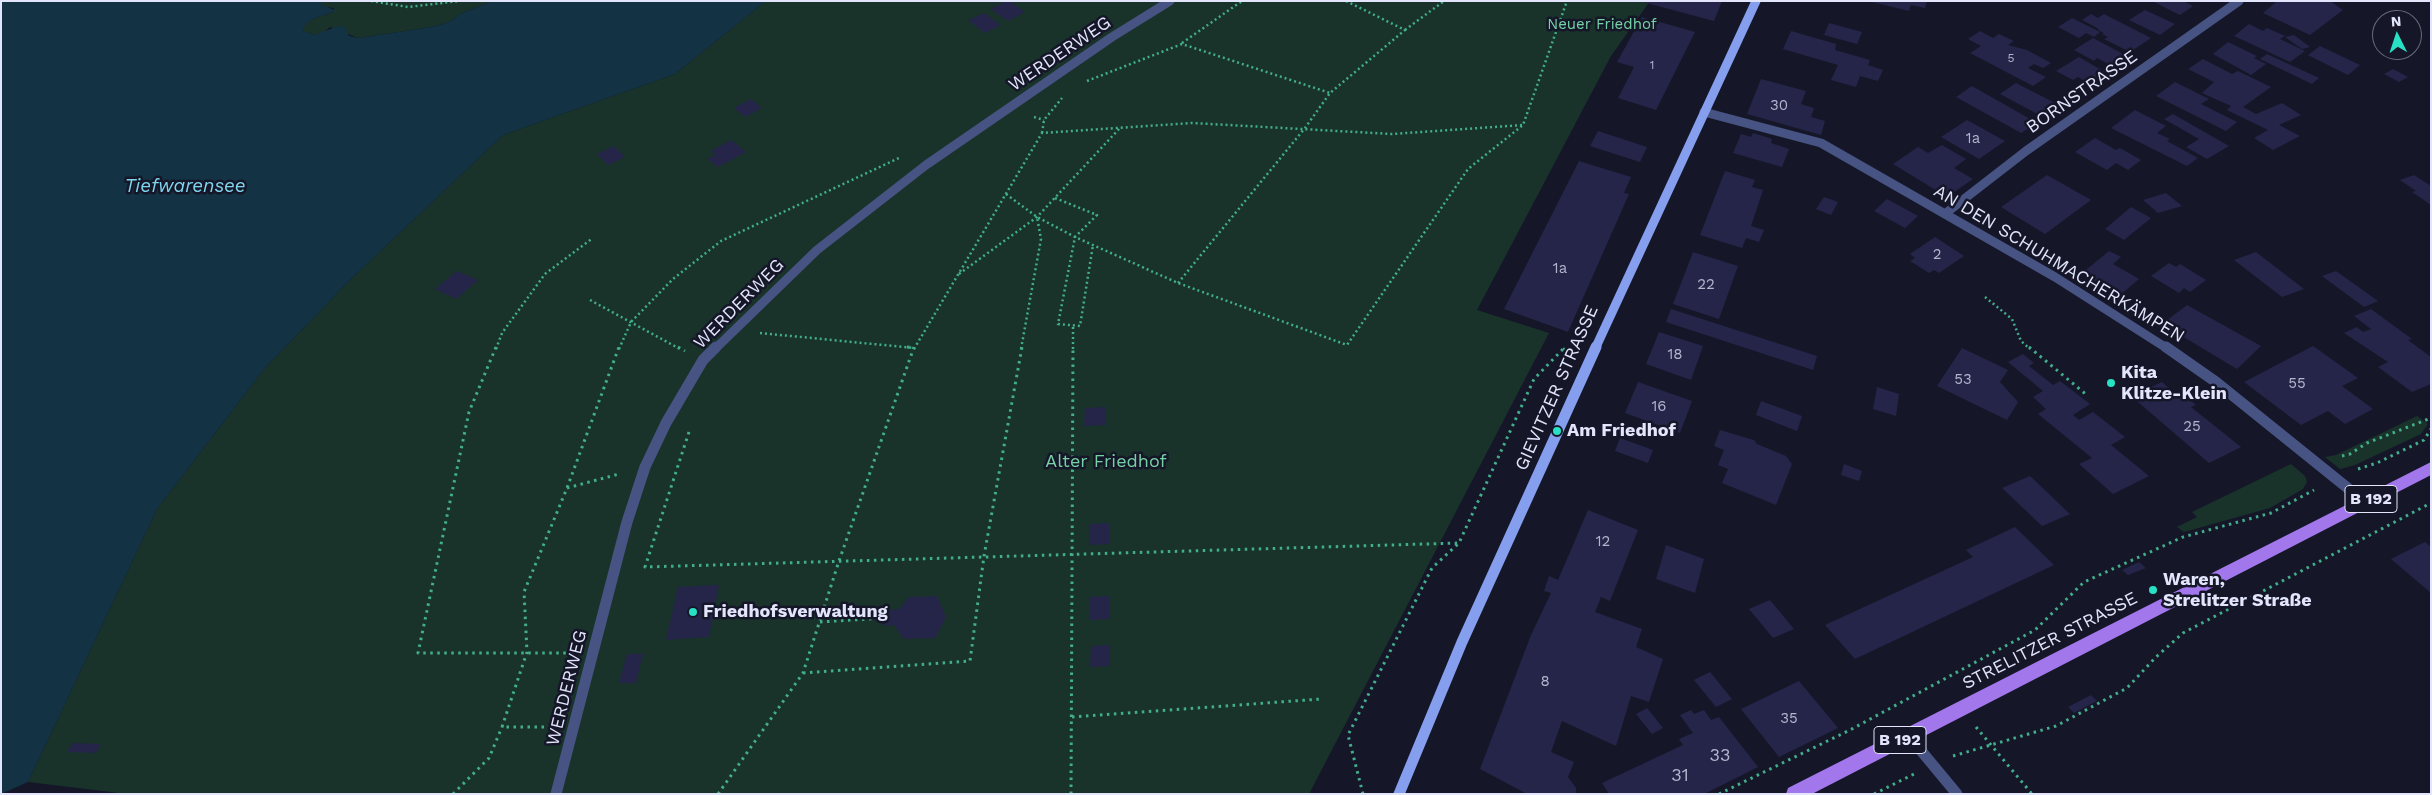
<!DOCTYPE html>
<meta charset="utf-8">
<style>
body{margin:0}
#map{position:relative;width:2432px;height:795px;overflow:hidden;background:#151729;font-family:"Work Sans",sans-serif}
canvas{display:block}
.frame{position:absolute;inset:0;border:2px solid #e2e5fb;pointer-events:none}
.north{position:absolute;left:2372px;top:10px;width:50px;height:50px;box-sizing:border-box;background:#151729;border:1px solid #67697d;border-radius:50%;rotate:356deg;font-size:14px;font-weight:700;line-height:20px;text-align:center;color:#e2e5fb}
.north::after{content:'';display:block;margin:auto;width:18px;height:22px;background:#28e1c4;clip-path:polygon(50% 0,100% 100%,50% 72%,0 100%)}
</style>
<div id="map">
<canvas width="2432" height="795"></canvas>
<div class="frame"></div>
<div class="north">N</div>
</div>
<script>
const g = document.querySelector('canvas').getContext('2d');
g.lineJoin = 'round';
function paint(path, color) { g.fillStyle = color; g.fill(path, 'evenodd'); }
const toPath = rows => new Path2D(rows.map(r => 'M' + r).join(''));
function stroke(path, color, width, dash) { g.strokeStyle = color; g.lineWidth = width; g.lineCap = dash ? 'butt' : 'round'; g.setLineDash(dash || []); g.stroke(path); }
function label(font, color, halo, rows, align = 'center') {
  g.font = font + ' "Work Sans",sans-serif'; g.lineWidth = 5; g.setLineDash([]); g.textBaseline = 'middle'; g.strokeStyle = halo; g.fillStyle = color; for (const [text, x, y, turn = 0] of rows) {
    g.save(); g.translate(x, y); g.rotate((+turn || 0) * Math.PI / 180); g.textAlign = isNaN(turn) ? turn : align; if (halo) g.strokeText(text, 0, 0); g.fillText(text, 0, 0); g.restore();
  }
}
const green = toPath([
 [321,1,492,1,460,14,450,22,432,27,358,38,330,27,322,34,315,35,303,31,304,25,313,19,333,12,334,8,326,7,321,5],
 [766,1,1650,1,1611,56,1477,310,1549,333,1309,794,128,794,28,782,157,509,264,369,351,279,503,135,675,74],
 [2417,416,2428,424,2421,434,2355,465,2340,469,2325,457,2336,455],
 [2291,464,2305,476,2307,482,2303,489,2270,508,2184,532,2177,527,2197,517,2192,512]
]);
const water = toPath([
 [1,1,321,1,322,5,335,10,333,12,313,19,305,25,303,31,315,35,338,26,345,27,349,36,358,38,432,27,450,22,460,14,492,1,766,1,675,74,503,135,351,279,264,369,157,509,28,782,1,794]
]);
const building = toPath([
 [1006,1,1009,1,1025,12,1008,21,991,9],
 [1639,1,1722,1,1714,21],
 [1927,1,1925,8,1911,5,1909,11,1872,2],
 [2152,1,2183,1,2193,6,2180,15],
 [2277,1,2330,1,2343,10,2310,35,2263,13],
 [2145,10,2175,24,2160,35,2129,20],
 [984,13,1001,25,985,33,968,20],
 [2091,14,2098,18,2104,14,2151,38,2130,52,2104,39,2108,37,2102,34,2104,33,2098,30,2099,29,2082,20],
 [1642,17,1695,32,1656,110,1618,98,1634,67,1617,62],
 [2072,18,2100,32,2094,37,2086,33,2079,38,2058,27],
 [1829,23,1862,32,1857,44,1824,35],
 [2249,24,2263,31,2267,28,2285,36,2280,39,2305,51,2290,62,2234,36],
 [1791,31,1836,44,1835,50,1870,60,1868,65,1883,70,1878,81,1860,76,1856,87,1831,80,1838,65,1783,49],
 [1980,31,1993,38,1999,34,2014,41,2008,45,2027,50,2051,63,2043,68,2034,64,2028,68,2046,77,2033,86,1970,53,1981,46,1968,39],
 [2294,35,2310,47,2302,49,2285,37],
 [2093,38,2127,56,2112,66,2097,58,2094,61,2074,50],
 [2228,42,2257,56,2254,58,2266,64,2251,75,2213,54],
 [2320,46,2360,65,2348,75,2308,55],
 [2267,54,2319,78,2312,84,2260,59],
 [2079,57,2105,72,2088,83,2078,77,2073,80,2056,71],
 [2203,59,2232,74,2238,71,2271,87,2243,107,2256,114,2282,103,2301,115,2279,125,2300,136,2273,150,2254,138,2268,130,2227,110,2231,106,2202,93,2214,82,2188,69],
 [2393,69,2408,77,2399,82,2384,74],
 [1761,79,1806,91,1801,104,1814,108,1811,117,1825,121,1821,135,1747,114],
 [2175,82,2209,99,2201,104,2237,122,2226,131,2156,96],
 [2016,83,2059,105,2043,117,2000,94],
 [1972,86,2037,123,2021,133,1956,97],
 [751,99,762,108,745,117,734,108],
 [2135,110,2166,126,2157,133,2170,139,2167,141,2198,158,2187,166,2111,128],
 [2173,114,2229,146,2207,159,2186,147,2199,139,2164,119],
 [1967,120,2005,141,1979,159,1941,137],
 [1598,131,1647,147,1640,162,1590,146],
 [1753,133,1772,139,1771,143,1789,149,1782,167,1733,153,1741,134,1751,137],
 [2095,138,2116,150,2120,148,2141,160,2128,170,2116,163,2107,170,2075,152],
 [731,140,746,152,718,167,707,159,715,155,711,151],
 [1942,145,1966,159,1954,168,1973,179,1947,197,1893,164,1918,147,1928,153],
 [614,146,625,157,608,165,597,154],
 [1579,161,1631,177,1624,193,1629,194,1568,332,1504,309],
 [1725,171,1755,180,1752,187,1763,190,1751,226,1764,230,1759,242,1746,238,1742,248,1700,235],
 [2047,175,2091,200,2045,234,2001,207],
 [2414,175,2431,186,2431,205,2412,192,2416,191,2400,180],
 [2166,193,2182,206,2158,213,2143,200],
 [1824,197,1838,202,1831,215,1816,209],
 [1887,199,1918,216,1905,228,1874,211],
 [2131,207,2151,218,2124,240,2105,229],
 [1935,237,1964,256,1939,273,1934,270,1929,273,1910,261,1915,258,1910,254],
 [2109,251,2121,257,2113,264,2139,279,2119,296,2081,274],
 [1693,252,1738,266,1719,319,1673,304],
 [2256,252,2304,289,2282,297,2234,260],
 [2169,263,2176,267,2180,264,2206,280,2190,292,2184,288,2179,293,2151,276],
 [457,271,478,280,456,299,435,289],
 [2336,271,2378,301,2364,307,2322,276],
 [2187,305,2261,346,2237,369,2162,324],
 [1671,309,1817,356,1813,370,1666,322],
 [2371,309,2412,339,2408,340,2431,357,2431,384,2412,392,2378,367,2388,362,2344,333,2357,327,2363,332,2371,329,2354,316],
 [1659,332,1703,346,1691,380,1646,364],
 [2313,346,2358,378,2342,386,2373,409,2345,424,2328,411,2301,425,2244,382],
 [1962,348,2008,370,2000,382,2018,402,2007,420,1937,386],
 [2023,354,2034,363,2029,366,2053,385,2060,381,2090,404,2073,415,2079,420,2093,412,2125,437,2111,445,2149,476,2113,494,2079,464,2092,458,2038,414,2046,409,2033,397,2043,391,2008,362],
 [1638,382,1692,401,1680,433,1625,413],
 [2162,382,2178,396,2183,394,2196,405,2191,407,2241,447,2209,463,2131,396],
 [1877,387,1899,394,1896,416,1873,409],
 [1761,401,1802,416,1797,431,1756,415],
 [1106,407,1106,425,1084,426,1085,408],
 [1720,430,1754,440,1757,444,1786,456,1792,464,1776,505,1722,483,1728,469,1718,465,1724,450,1714,446],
 [1620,438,1653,450,1648,463,1615,451],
 [1844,464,1862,471,1859,481,1841,475],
 [2030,476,2070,514,2042,526,2002,488],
 [1588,510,1638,530,1610,601,1601,597,1595,612,1642,629,1636,647,1663,659,1649,702,1631,696,1616,746,1562,721,1551,752,1574,762,1568,777,1576,788,1576,794,1527,794,1480,769,1531,635,1551,593,1544,591,1549,576,1558,580],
 [1109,523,1109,544,1089,545,1089,524],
 [2015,527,2054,565,1855,659,1825,625,1973,557,1966,550],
 [2425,542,2431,547,2431,593,2391,559],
 [1666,545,1704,559,1695,593,1656,579],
 [2139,562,2146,568,2128,575,2122,570],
 [719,585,709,637,666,640,678,587],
 [937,596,946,617,935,638,904,639,894,625,883,626,885,610,899,609,909,597],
 [1109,596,1109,619,1090,620,1090,597],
 [1770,600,1794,629,1773,638,1749,609],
 [1110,645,1110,666,1090,667,1091,646],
 [627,654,643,654,636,683,619,683],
 [1710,672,1732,699,1716,707,1694,680],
 [1799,681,1838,728,1779,757,1741,709],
 [2091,695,2097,701,2074,713,2068,707],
 [1647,708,1663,728,1652,734,1636,714],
 [1691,710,1694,714,1704,710,1711,720,1719,717,1758,767,1704,794,1609,794,1602,783,1683,745,1679,739,1693,733,1680,715],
 [73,743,101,744,96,753,67,752]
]);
const pathFar1 = toPath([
 [371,1,408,7,459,1],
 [1405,30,1444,1],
 [1182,43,1242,1],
 [1087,81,1182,44,1330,93],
 [1034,117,1044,120],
 [1042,133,1044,120,1062,98],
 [1006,194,1037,217,1075,237,1178,283,1347,345,1468,169,1523,125,1567,1],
 [1055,198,1097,215,1075,237,1058,324,1080,326,1093,245],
 [959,274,1037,217,1119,129],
 [1178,283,1305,128,1330,93,1405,30,1346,1],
 [1985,297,2012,319,2021,341,2030,349],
 [590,300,680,349],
 [760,333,914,348],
 [496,349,502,333,545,274,593,238],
 [619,349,631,322,673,279,721,241,899,158],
 [914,349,1042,133,1192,123,1392,134,1523,125],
 [1021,349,1041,239,1037,217],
 [1073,349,1073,325],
 [1563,349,1566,349]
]);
const path = toPath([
 [496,347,469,412,418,653,572,653],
 [678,347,685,351],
 [907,347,914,348],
 [2029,347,2088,396],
 [689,432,645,567,1459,543],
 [2342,456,2350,454,2367,443,2431,418],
 [2358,469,2377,463,2424,440,2431,429],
 [567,488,619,474],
 [820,622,884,618],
 [803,673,970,661,984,556,1022,347],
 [1072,717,1321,699],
 [551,727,502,727,527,652,524,592,567,488,619,347],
 [1976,727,2032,794],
 [1953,756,2056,726,2127,688,2156,657,2183,633,2431,503],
 [453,794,489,758,502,727],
 [718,794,803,673,839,561,914,347],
 [1071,794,1073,347],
 [1363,794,1348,735,1432,568,1459,543,1534,379,1564,348,1571,350],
 [1719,794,1850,730,2035,630,2084,582,2183,537,2271,513,2314,490],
 [1874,794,1914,774]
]);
const serviceFar1 = toPath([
 [715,349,817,250,926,165,1112,37,1170,1]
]);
const service = toPath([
 [1908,735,1957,794],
 [556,794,627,522,645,467,666,423,703,360,716,347]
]);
const minorFar1 = toPath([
 [1704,112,1821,143,2055,277,2168,349],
 [1946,213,2026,151,2239,1]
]);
const minor = toPath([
 [2166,347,2216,382,2365,502]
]);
const secondaryFar1 = toPath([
 [1595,349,1756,1]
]);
const secondary = toPath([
 [1399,794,1462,642,1596,347]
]);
const primary = toPath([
 [2431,462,2431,475,1812,794,1786,794,1788,788,2431,462]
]);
const markers = [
 [2111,383,5,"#28e1c4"],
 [1557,431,5,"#28e1c4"],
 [2153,590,5,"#28e1c4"],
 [693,612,5,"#28e1c4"]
];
const farNumbernames = [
 ["5",2011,58],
 ["1",1652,65]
];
const farParknames = [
 ["Neuer Friedhof",1602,25]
];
const numberNames = [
 ["30",1779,106],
 ["1a",1973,139],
 ["2",1937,255],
 ["1a",1560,269],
 ["22",1706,285],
 ["18",1675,355],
 ["53",1963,380],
 ["55",2297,384],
 ["16",1659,407],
 ["25",2192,427],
 ["12",1603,542],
 ["8",1545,682],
 ["35",1789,719]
];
const shields = [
 [2371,499,52],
 [1900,740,52]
];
const shieldNames = [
 ["B 192",2371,499],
 ["B 192",1900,740]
];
const streetNames = [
 ["WERDERWEG",1060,54,-34],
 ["BORNSTRASSE",2082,92,-35],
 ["AN DEN SCHUHMACHERKÄMPEN",2059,264,31],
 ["WERDERWEG",739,304,-45],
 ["GIEVITZER STRASSE",1557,388,-66],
 ["STRELITZER STRASSE",2050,641,-27],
 ["WERDERWEG",567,688,-76]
];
const poiNames = [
 ["Kita",2121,373],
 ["Klitze-Klein",2121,394],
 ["Am Friedhof",1567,431],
 ["Waren,",2163,580],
 ["Strelitzer Straße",2163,601],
 ["Friedhofsverwaltung",703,612]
];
const parkNames = [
 ["Alter Friedhof",1106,462]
];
const nearNumbernames = [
 ["33",1720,756],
 ["31",1680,776]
];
const waterNames = [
 ["Tiefwarensee",185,186]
];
paint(green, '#19332b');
paint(water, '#133244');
paint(building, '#242548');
stroke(pathFar1, '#42ae8c', 2.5, [2, 3]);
stroke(path, '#42ae8c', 3, [2.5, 4.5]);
stroke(serviceFar1, '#475382', 9);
stroke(service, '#475382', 11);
stroke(minorFar1, '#475382', 9);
stroke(minor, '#475382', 11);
stroke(secondaryFar1, '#859eee', 9);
stroke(secondary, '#859eee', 11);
paint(primary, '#a377ec');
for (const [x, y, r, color] of markers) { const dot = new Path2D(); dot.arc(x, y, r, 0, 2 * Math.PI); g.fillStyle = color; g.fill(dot); stroke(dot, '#151729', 2); }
label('12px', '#b2b5ce', null, farNumbernames);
label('15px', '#76d2a4', '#151729', farParknames);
label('15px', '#b2b5ce', null, numberNames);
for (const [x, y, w] of shields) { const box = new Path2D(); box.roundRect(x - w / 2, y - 13.5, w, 27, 4); g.fillStyle = '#151729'; g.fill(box); stroke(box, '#e2e5fb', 1); }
label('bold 16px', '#e2e5fb', null, shieldNames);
label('18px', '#e2e5fb', '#151729', streetNames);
label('bold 18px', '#e2e5fb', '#151729', poiNames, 'left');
label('18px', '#76d2a4', '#151729', parkNames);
label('18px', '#b2b5ce', null, nearNumbernames);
label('italic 19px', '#7ed6ed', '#151729', waterNames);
</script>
